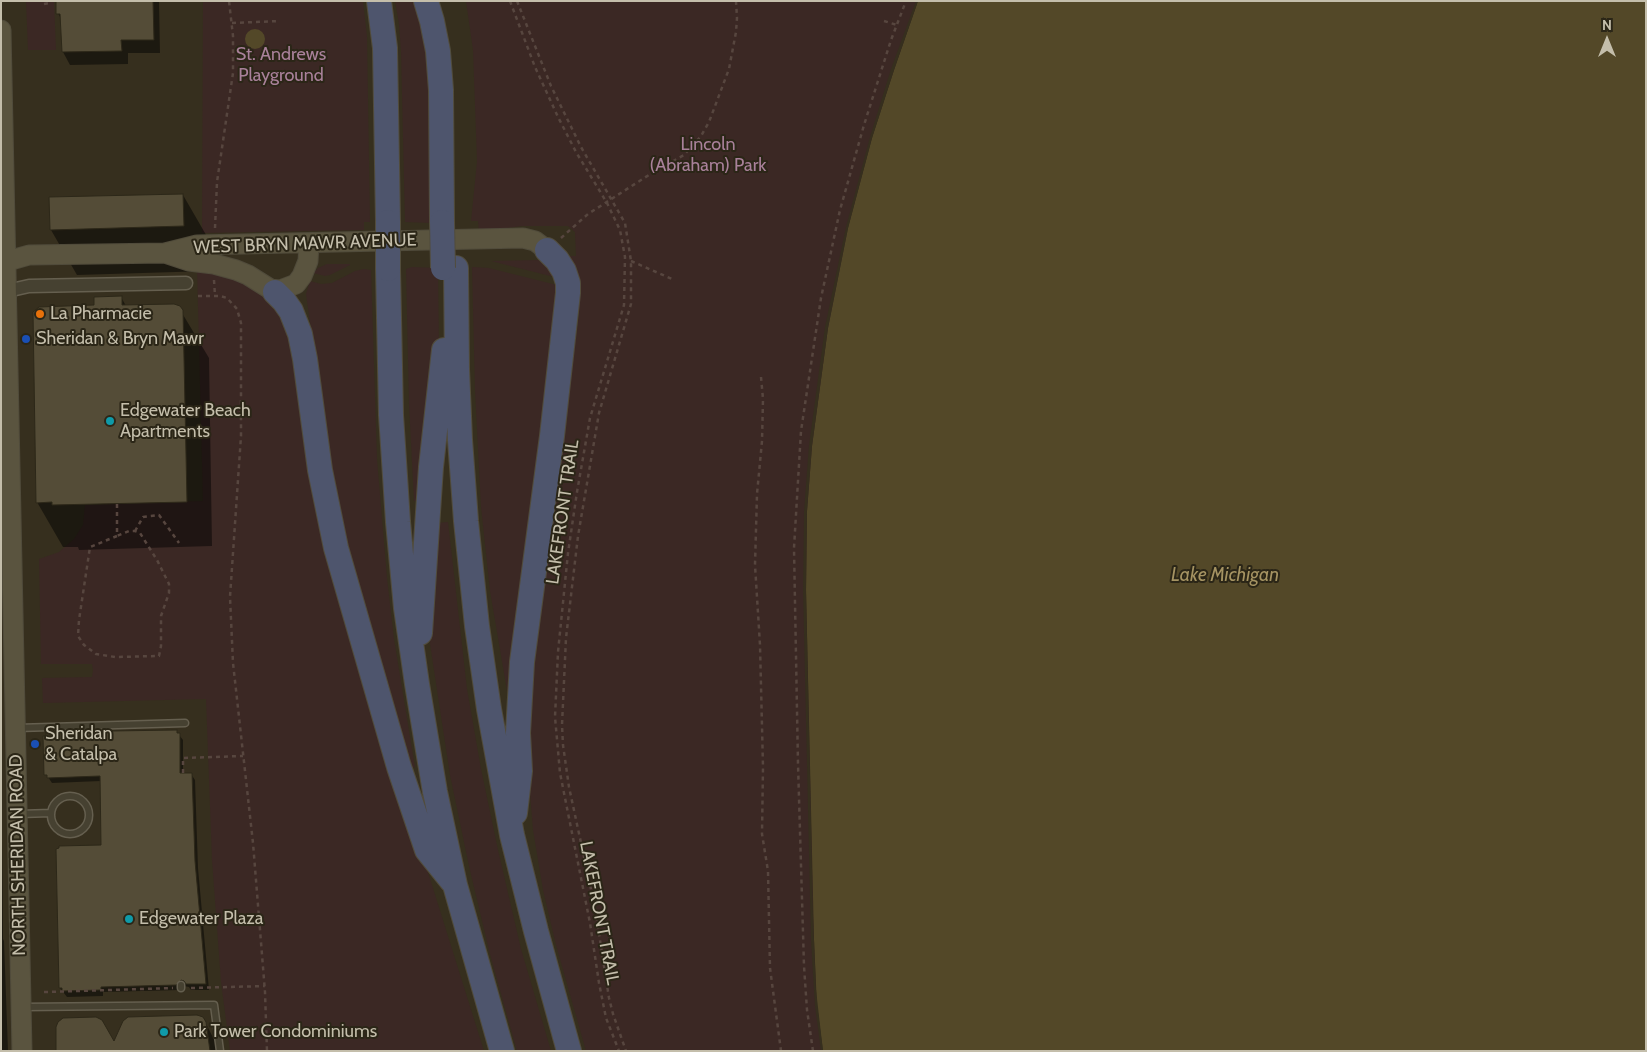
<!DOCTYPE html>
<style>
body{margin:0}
#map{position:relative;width:1647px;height:1052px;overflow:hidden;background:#362f1e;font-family:Cabin,sans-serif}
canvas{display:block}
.frame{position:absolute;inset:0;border:2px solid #c4beab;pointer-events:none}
.north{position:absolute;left:1582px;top:15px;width:50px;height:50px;-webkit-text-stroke:4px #2b2617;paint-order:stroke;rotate:0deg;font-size:14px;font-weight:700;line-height:20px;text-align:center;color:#c4beab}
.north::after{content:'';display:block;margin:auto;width:18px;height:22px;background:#c4beab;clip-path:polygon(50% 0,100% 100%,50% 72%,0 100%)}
</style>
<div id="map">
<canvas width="1647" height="1052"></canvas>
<div class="frame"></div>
<div class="north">N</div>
</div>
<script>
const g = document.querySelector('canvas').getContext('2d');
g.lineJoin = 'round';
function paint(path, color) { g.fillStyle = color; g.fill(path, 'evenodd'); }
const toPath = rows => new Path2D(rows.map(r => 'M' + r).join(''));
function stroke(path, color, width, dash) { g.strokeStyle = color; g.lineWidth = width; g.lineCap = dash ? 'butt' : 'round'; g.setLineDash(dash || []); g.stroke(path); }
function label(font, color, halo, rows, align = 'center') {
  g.font = font + ' Cabin,sans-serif'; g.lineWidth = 4; g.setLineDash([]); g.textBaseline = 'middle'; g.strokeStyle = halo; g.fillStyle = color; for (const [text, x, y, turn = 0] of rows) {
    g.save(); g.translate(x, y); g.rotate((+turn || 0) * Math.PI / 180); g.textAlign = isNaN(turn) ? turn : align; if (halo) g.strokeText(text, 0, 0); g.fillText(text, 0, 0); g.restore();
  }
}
const green = toPath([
 [26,1,54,1,56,50,28,50],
 [203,1,363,1,367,37,370,222,364,222,364,230,202,233],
 [395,1,419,1,429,31,431,223,405,222,401,52,399,24],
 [466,1,918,1,894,70,872,138,848,228,806,590,814,940,816,990,823,1051,586,1051,556,945,543,890,533,830,529,781,529,701,559,456,579,314,579,285,577,276,569,256,576,256,575,232,568,226,522,226,479,232,478,221,471,221,477,161,473,50],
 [538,260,542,261,558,278,491,261],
 [327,264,350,264,350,265,330,275,325,276,313,273,318,268],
 [197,267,226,272,266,295,286,321,353,633,484,1051,230,1051,221,982,212,860,206,699,43,703,42,678,92,677,93,670,92,664,41,664,39,559,59,552,74,539,83,525,85,505,203,501],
 [412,267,438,268,439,345,424,501,414,501,409,404,406,269],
 [472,267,489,268,561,286,510,708,490,591,481,507,475,390],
 [364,269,371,270,377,459,387,578,394,639,415,767,412,768,348,557,326,435,306,294,310,281,321,284,332,283,355,271],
 [448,522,467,689,481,769,498,850,521,949,551,1051,517,1051,490,954,469,866,450,775,430,644,435,523]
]);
const water = toPath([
 [918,1,1646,1,1646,1051,823,1051,817,1006,814,940,806,590,807,511,812,446,828,328,848,228,872,138,894,70],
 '245 39a10 10 0 1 1 20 0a10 10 0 1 1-20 0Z'
]);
const pier = toPath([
 [916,1,918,1,894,70,872,138,848,228,828,328,812,446,807,511,806,590,813,915,816,990,823,1051,821,1051,815,1006,811,941,803,590,804,511,809,445,825,327,846,227,870,137,891,69]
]);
const shadow = toPath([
 [57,1,159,1,160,53,128,53,128,64,70,65,63,52,62,21,58,13],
 [183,195,209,240,209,271,77,275,51,230],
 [121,297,126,306,182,313,209,358,212,546,79,550,78,547,63,547,37,502,95,306],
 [176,731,183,740,183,775,191,774,195,780,198,868,209,990,191,990,189,987,184,986,180,990,103,992,103,996,67,997,60,988,102,846,101,781,52,783,46,774],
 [2,841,3,939,4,941,8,1051,1,1051],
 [204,1020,220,1051,57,1051,114,1044]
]);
const building = toPath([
 [56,1,153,1,154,40,121,40,122,51,62,52,60,14,56,14,56,1],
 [183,194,184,226,50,230,49,197,183,194],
 [122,296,122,305,174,304,180,306,183,310,187,502,52,505,52,502,36,503,33,312,39,307,94,305,94,297,122,296],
 [177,730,177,733,180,733,180,773,192,773,195,861,206,984,186,984,184,981,181,980,176,985,101,987,101,990,62,991,62,988,59,988,56,849,59,848,59,846,101,845,100,776,47,778,47,775,44,775,43,736,46,736,46,732,177,730],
 [197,1015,203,1017,206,1022,210,1051,56,1051,56,1027,58,1022,63,1018,96,1017,102,1020,114,1041,123,1021,128,1017,197,1015]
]);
const path = toPath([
 [510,1,535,67,558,117,576,152,607,203,620,230,625,257,624,305,590,418,577,492,568,553,558,652,555,717,560,773,590,923,599,983,606,1018,619,1051],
 [517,1,551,86,581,147,625,223,631,261,631,304,599,413,578,536,566,638,562,725,563,745,569,787,595,908,609,998,613,1014,626,1051],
 [44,4,49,3],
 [884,21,897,25],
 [232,23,279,21],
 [215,228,217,182,233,73,233,36,229,1],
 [561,238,588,214,652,173,684,155,701,136,709,122,729,69,736,32,737,18,736,1],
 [631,261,672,279],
 [214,280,215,296],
 [198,296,220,296,227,298,237,309,241,323,241,436,230,597,233,663,253,843,265,992,267,1051],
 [761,377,763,399,762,441,757,494,755,565,760,645,763,767,762,834,768,871,770,968,781,1051],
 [117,504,117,536,90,547,79,620,78,636,84,645,96,654,115,657,159,656,161,646,161,616,169,593,169,584,157,560,140,533,135,531,129,531,117,536],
 [135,531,143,517,159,515,179,543],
 [183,773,183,758,243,756],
 [191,988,265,986],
 [44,992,173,988],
 [813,1051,807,1010,804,966,798,764,794,548,801,431,821,298,840,210,864,125,891,40,906,1]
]);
const lane = toPath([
 [17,728,185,723],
 '51 815a19 19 0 1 1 38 0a19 19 0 1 1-38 0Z',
 [19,814,51,813],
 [181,988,181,985],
 [23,1007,214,1005,220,1051]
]);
const street = toPath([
 [7,291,29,286,186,283]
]);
const secondary = toPath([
 [1,30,22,1051],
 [165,253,189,261,214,264,236,270,248,275,275,292,296,284,302,276,308,261,309,243],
 [1,263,29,255,165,253,197,245,523,238,535,241,547,250]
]);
const highway = toPath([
 [379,1,385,48,388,222],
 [426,1,432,21,438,51,441,90,442,222],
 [456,268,457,369,460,440,466,521,477,626,489,709,512,835,536,931,569,1051],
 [388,269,391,415,398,522,406,608,417,684,435,792,455,885,502,1051],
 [275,292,284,301,291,311,300,334,305,359,320,470,336,548,399,767,427,850,452,881],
 [420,633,431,467,444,350],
 [515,813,520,771,518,733,522,662,552,436,568,293,568,283,564,271,557,260,547,250]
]);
const highwayBridge = toPath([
 [388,222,388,269],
 [442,222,443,268]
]);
const markers = [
 [40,314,5,"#e8710a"],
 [26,339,5,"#1a4fb4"],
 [110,421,5,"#0f9aa8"],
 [35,744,5,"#1a4fb4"],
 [129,919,5,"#0f9aa8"],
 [164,1032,5,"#0f9aa8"]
];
const parkNames = [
 ["St. Andrews",281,55],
 ["Playground",281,76],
 ["Lincoln",708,145],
 ["(Abraham) Park",708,166]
];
const streetNames = [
 ["WEST BRYN MAWR AVENUE",305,244,-2],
 ["LAKEFRONT TRAIL",563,512,-82],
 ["NORTH SHERIDAN ROAD",18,855,-91],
 ["LAKEFRONT TRAIL",599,913,79]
];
const poiNames = [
 ["La Pharmacie",50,314],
 ["Sheridan & Bryn Mawr",36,339],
 ["Edgewater Beach",120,411],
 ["Apartments",120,432],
 ["Sheridan",45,734],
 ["& Catalpa",45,755],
 ["Edgewater Plaza",139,919],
 ["Park Tower Condominiums",174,1032]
];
const waterNames = [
 ["Lake Michigan",1225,575]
];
paint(green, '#3b2824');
paint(water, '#534828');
paint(pier, '#362f1e');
paint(shadow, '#0007');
paint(building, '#544c37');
stroke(building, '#2d2819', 1);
stroke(lane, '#655f4f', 9);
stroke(street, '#655f4f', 15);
stroke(secondary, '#504b3b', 21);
stroke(highway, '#514c3c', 26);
stroke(path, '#57463f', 2.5, [4, 4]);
stroke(lane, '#464131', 6);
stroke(street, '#464131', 12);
stroke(secondary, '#5a543f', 19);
stroke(highway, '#4e556d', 24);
stroke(highwayBridge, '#514c3c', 26, []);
stroke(highwayBridge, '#4e556d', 24);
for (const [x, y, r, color] of markers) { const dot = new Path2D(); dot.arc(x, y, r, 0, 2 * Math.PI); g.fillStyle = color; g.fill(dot); stroke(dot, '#2b2617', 2); }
label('18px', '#a9819a', '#2b2617', parkNames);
label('18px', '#c4beab', '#2b2617', streetNames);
label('18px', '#c4beab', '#2b2617', poiNames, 'left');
label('italic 19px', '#a59362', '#2b2617', waterNames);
</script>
